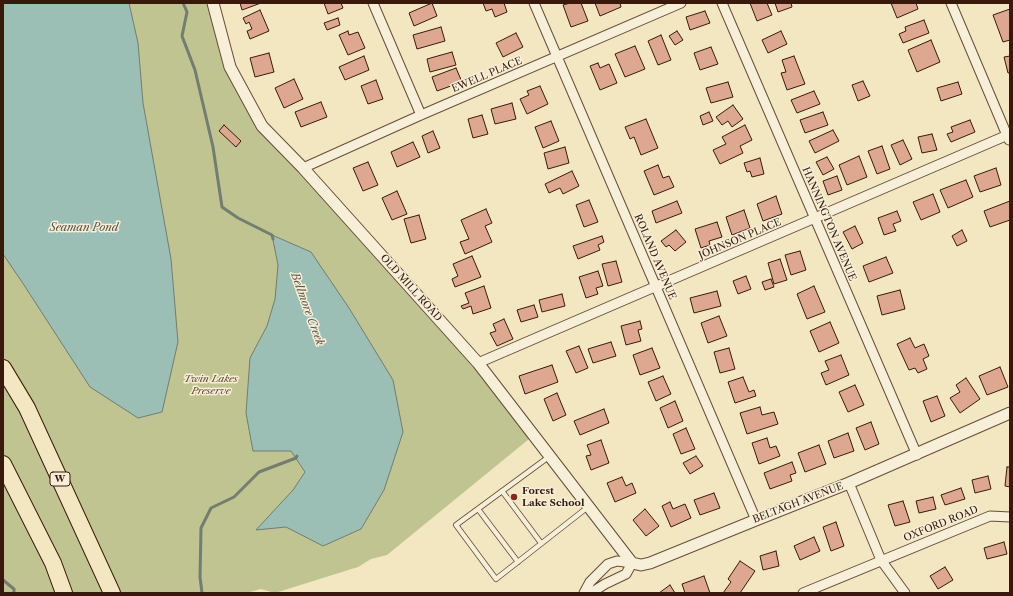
<!DOCTYPE html>
<style>
body{margin:0}
#map{position:relative;width:1013px;height:596px;overflow:hidden;background:#f3e7c1;font-family:"Libre Caslon Text",serif}
canvas{display:block}
.frame{position:absolute;inset:0;border:4px solid #38190b;pointer-events:none}
</style>
<div id="map">
<canvas width="1013" height="596"></canvas>
<div class="frame"></div>
</div>
<script>
const g = document.querySelector('canvas').getContext('2d');
g.lineJoin = 'round';
function paint(path, color) { g.fillStyle = color; g.fill(path, 'evenodd'); }
const toPath = rows => new Path2D(rows.map(r => 'M' + r).join(''));
function stroke(path, color, width, dash) { g.strokeStyle = color; g.lineWidth = width; g.lineCap = dash ? 'butt' : 'round'; g.setLineDash(dash || []); g.stroke(path); }
function label(font, color, halo, rows, align = 'center') {
  g.font = font + ' "Libre Caslon Text",serif'; g.lineWidth = 3; g.setLineDash([]); g.textBaseline = 'middle'; g.strokeStyle = halo; g.fillStyle = color; for (const [text, x, y, turn = 0] of rows) {
    g.save(); g.translate(x, y); g.rotate((+turn || 0) * Math.PI / 180); g.textAlign = isNaN(turn) ? turn : align; if (halo) g.strokeText(text, 0, 0); g.fillText(text, 0, 0); g.restore();
  }
}
const green = toPath([
 [3,3,209,3,250,113,501,397,529,439,387,555,371,559,358,567,275,593,261,589,246,593,3,593]
]);
const water = toPath([
 [3,3,129,3,138,43,143,103,171,259,178,342,162,412,138,418,90,387,24,285,3,254,3,3],
 [272,235,311,252,349,308,393,380,403,432,384,490,361,529,323,546,286,527,256,530,293,490,305,472,291,451,253,451,246,413,250,358,267,326,275,299,278,265,272,235]
]);
const stream = toPath([
 [183,3,187,12,182,36,195,70,213,147,222,207,238,218,272,235,273,239],
 [3,580,14,589,14,593],
 [202,593,200,577,201,528,211,508,234,497,259,472,296,458,297,456]
]);
const building = toPath([
 [240,3,261,3,242,10,240,3],
 [324,3,341,3,343,8,328,14,324,3],
 [432,3,437,16,414,26,409,13,432,3],
 [483,3,504,3,507,12,495,17,492,9,486,11,483,3],
 [570,3,581,3,588,21,571,27,563,5,570,3],
 [595,3,620,3,621,7,600,16,595,3],
 [750,3,767,3,772,15,757,21,750,3],
 [775,3,791,3,792,7,778,12,775,3],
 [891,3,916,3,918,9,897,18,891,3],
 [1010,9,1010,40,1003,42,993,15,1010,9],
 [260,10,269,31,250,39,247,31,252,29,249,22,246,24,243,18,260,10],
 [705,11,710,23,690,30,686,17,705,11],
 [338,18,340,25,327,30,324,23,338,18],
 [924,20,929,33,903,43,899,34,906,31,905,27,924,20],
 [441,27,445,41,417,49,413,35,441,27],
 [348,31,349,35,358,32,365,48,348,55,339,35,348,31],
 [677,31,683,40,675,45,669,36,677,31],
 [781,31,787,44,768,53,762,40,781,31],
 [516,33,523,47,503,57,496,43,516,33],
 [661,35,671,60,658,65,648,41,661,35],
 [931,40,940,62,917,72,908,50,931,40],
 [635,46,645,69,625,77,615,54,635,46],
 [711,47,718,64,700,70,694,53,711,47],
 [452,52,456,65,430,72,427,59,452,52],
 [269,53,274,72,255,77,250,58,269,53],
 [364,56,369,70,345,80,339,67,364,56],
 [794,56,805,84,787,90,781,73,786,72,782,60,794,56],
 [1010,56,1010,73,1008,73,1004,57,1010,56],
 [598,63,600,68,609,64,617,83,600,90,590,66,598,63],
 [456,68,462,82,437,91,432,77,456,68],
 [294,79,303,99,284,108,275,88,294,79],
 [376,80,383,99,368,104,361,86,376,80],
 [863,81,870,96,858,101,852,85,863,81],
 [728,82,733,97,711,103,706,88,728,82],
 [958,82,962,94,941,101,937,88,958,82],
 [540,86,548,104,527,114,520,99,529,95,527,91,540,86],
 [814,91,820,104,797,113,791,100,814,91],
 [321,102,327,117,301,127,295,112,321,102],
 [512,103,516,119,495,124,491,109,512,103],
 [733,105,743,119,732,127,728,121,722,125,716,117,733,105],
 [709,112,713,121,703,125,700,116,709,112],
 [823,112,828,125,805,133,800,120,823,112],
 [482,115,488,134,473,138,468,119,482,115],
 [646,119,658,148,641,155,634,137,630,139,625,127,646,119],
 [970,120,975,132,951,142,947,134,953,132,951,127,970,120],
 [551,121,559,141,543,148,535,127,551,121],
 [224,125,241,141,236,147,219,131,224,125],
 [745,125,752,140,740,146,743,153,720,164,713,150,726,144,722,137,745,125],
 [833,130,839,141,815,153,809,141,833,130],
 [433,131,440,148,428,153,422,136,433,131],
 [932,134,937,150,922,153,918,137,932,134],
 [903,140,912,159,900,165,891,145,903,140],
 [413,142,420,157,397,167,391,152,413,142],
 [882,146,890,169,877,174,868,151,882,146],
 [565,147,569,163,548,169,544,153,565,147],
 [859,156,867,177,847,185,839,165,859,156],
 [827,157,834,169,823,175,816,162,827,157],
 [760,158,764,174,752,177,750,171,747,172,744,163,760,158],
 [368,162,378,185,363,191,353,168,368,162],
 [658,165,663,178,669,176,674,187,654,195,644,171,658,165],
 [996,168,1001,185,980,192,974,176,996,168],
 [572,171,579,186,563,194,560,188,549,193,545,184,572,171],
 [837,176,842,190,828,195,823,181,837,176],
 [966,180,973,197,948,208,940,190,966,180],
 [397,191,407,214,392,220,382,198,397,191],
 [933,194,940,212,921,220,913,202,933,194],
 [776,196,782,214,763,221,757,204,776,196],
 [589,200,598,222,584,227,576,205,589,200],
 [677,201,682,213,656,223,652,211,677,201],
 [1010,201,1010,220,990,227,984,211,1010,201],
 [486,209,492,223,485,226,492,242,465,254,460,242,469,239,461,220,486,209],
 [744,210,750,228,732,235,726,217,744,210],
 [897,211,901,221,893,224,896,231,884,235,878,218,897,211],
 [419,215,426,239,411,243,404,219,419,215],
 [717,222,722,237,709,241,710,245,701,248,695,229,717,222],
 [855,226,863,243,852,249,843,232,855,226],
 [676,230,686,242,675,251,669,245,666,247,661,241,676,230],
 [962,230,967,241,957,246,952,236,962,230],
 [602,236,604,242,598,245,600,250,578,259,573,246,602,236],
 [800,251,806,270,791,275,785,255,800,251],
 [472,256,481,277,455,287,452,279,458,276,453,264,472,256],
 [886,257,893,273,869,282,863,266,886,257],
 [780,259,787,280,774,284,768,263,780,259],
 [616,261,622,282,608,286,602,264,616,261],
 [598,271,603,286,596,288,598,294,586,298,579,277,598,271],
 [746,276,751,289,738,294,733,281,746,276],
 [771,279,774,287,765,290,762,282,771,279],
 [484,286,491,308,473,314,471,306,463,309,461,306,469,303,465,293,484,286],
 [814,286,825,312,807,319,797,294,814,286],
 [900,290,905,309,882,315,877,296,900,290],
 [717,291,721,306,694,313,690,298,717,291],
 [562,294,565,306,542,312,539,300,562,294],
 [534,305,538,317,521,322,517,310,534,305],
 [719,316,727,336,708,343,701,323,719,316],
 [504,319,513,339,497,346,490,333,496,331,493,324,504,319],
 [640,321,642,329,638,330,641,341,626,345,621,326,640,321],
 [830,322,839,343,819,352,810,331,830,322],
 [910,338,915,348,924,344,929,356,923,359,927,369,918,373,915,368,909,370,897,344,910,338],
 [611,342,616,356,593,363,588,349,611,342],
 [579,346,588,368,576,373,566,351,579,346],
 [652,348,660,368,640,375,633,355,652,348],
 [729,348,735,369,720,373,714,352,729,348],
 [841,355,849,375,826,385,821,373,829,370,825,361,841,355],
 [552,365,558,382,525,394,519,376,552,365],
 [1000,367,1008,387,987,395,979,376,1000,367],
 [663,376,671,394,656,401,648,382,663,376],
 [743,377,749,392,754,390,756,396,735,403,728,382,743,377],
 [966,378,980,399,960,413,950,398,960,392,956,385,966,378],
 [855,385,864,405,848,412,839,392,855,385],
 [557,393,566,415,553,421,544,399,557,393],
 [937,396,945,416,931,422,923,401,937,396],
 [675,401,683,421,668,428,660,408,675,401],
 [760,407,762,415,774,412,778,424,747,434,740,413,760,407],
 [604,409,609,423,580,435,574,421,604,409],
 [871,422,879,444,865,450,856,428,871,422],
 [686,428,695,449,681,454,673,434,686,428],
 [848,433,854,451,834,458,828,441,848,433],
 [767,438,770,448,776,446,780,456,759,464,752,443,767,438],
 [601,440,609,463,591,470,586,456,591,455,587,445,601,440],
 [819,445,826,464,805,472,798,453,819,445],
 [696,456,703,466,690,474,683,463,696,456],
 [792,462,796,473,790,475,792,481,770,489,764,473,792,462],
 [1007,467,1010,467,1010,487,1005,486,1007,467],
 [988,476,991,489,975,493,972,480,988,476],
 [622,477,626,486,632,483,636,493,615,502,607,483,622,477],
 [961,488,965,499,945,505,941,495,961,488],
 [714,493,720,508,700,515,694,500,714,493],
 [933,497,936,509,919,513,916,501,933,497],
 [903,501,910,522,895,526,888,505,903,501],
 [670,502,673,509,685,504,691,518,671,527,662,506,670,502],
 [645,509,659,526,646,536,633,520,645,509],
 [836,522,844,546,831,551,823,527,836,522],
 [814,537,820,551,800,560,794,546,814,537],
 [1004,542,1007,554,987,559,984,548,1004,542],
 [776,551,779,566,763,570,760,556,776,551],
 [740,561,755,571,740,593,723,593,731,582,728,579,740,561],
 [945,567,953,580,938,589,930,576,945,567],
 [704,576,710,593,685,593,682,584,704,576],
 [670,585,675,593,659,593,670,585]
]);
const service = toPath([
 [550,456,456,525,496,579,588,507],
 [502,491,541,543],
 [478,509,518,562]
]);
const minor = toPath([
 [373,3,421,115],
 [534,3,756,520],
 [722,3,917,455],
 [951,3,1009,140],
 [303,168,421,115,681,3],
 [478,363,1010,134],
 [849,483,881,560,905,593],
 [584,593,590,582,608,564,617,561,632,563,626,574,605,584,591,593],
 [803,593,990,516,1010,517]
]);
const tertiary = toPath([
 [213,3,230,67,262,126,303,168,478,363,632,563,641,565,650,563,756,520,849,483,1010,413]
]);
const motorway = toPath([
 [3,368,27,408,112,593],
 [3,464,53,563,64,593]
]);
const markers = [
 [514,497,4,"#8f2418"]
];
const shields = [
 [60,479,20]
];
const shieldNames = [
 ["W",60,479]
];
const streetNames = [
 ["EWELL PLACE",487,75,-23],
 ["HANNINGTON AVENUE",829,224,67],
 ["JOHNSON PLACE",740,239,-23],
 ["ROLAND AVENUE",655,257,67],
 ["OLD MILL ROAD",411,288,48],
 ["BELTAGH AVENUE",798,503,-21],
 ["OXFORD ROAD",941,524,-22]
];
const parkNames = [
 ["Twin Lakes",211,379],
 ["Preserve",211,391]
];
const poiNames = [
 ["Forest",522,491],
 ["Lake School",522,503]
];
const waterNames = [
 ["Seaman Pond",84,228],
 ["Bellmore Creek",307,309,70]
];
paint(green, '#bfc490');
paint(water, '#9bbfb4');
stroke(water, '#737d70', 1);
stroke(stream, '#737d70', 3);
paint(building, '#dda88f');
stroke(building, '#38190b', 1);
stroke(service, '#674c38', 6);
stroke(minor, '#674c38', 11);
stroke(tertiary, '#674c38', 13);
stroke(motorway, '#38190b', 18);
stroke(service, '#f7efd7', 4.5);
stroke(minor, '#f7efd7', 9);
stroke(tertiary, '#f7efd7', 11);
stroke(motorway, '#f3e7c1', 16);
for (const [x, y, r, color] of markers) { const dot = new Path2D(); dot.arc(x, y, r, 0, 2 * Math.PI); g.fillStyle = color; g.fill(dot); stroke(dot, '#f7efd7', 1.5); }
for (const [x, y, w] of shields) { const box = new Path2D(); box.roundRect(x - w / 2, y - 7, w, 14, 3); g.fillStyle = '#f7efd7'; g.fill(box); stroke(box, '#38190b', 1); }
label('bold 9px', '#38190b', null, shieldNames);
label('10px', '#38190b', '#f7efd7', streetNames);
label('italic 10px', '#604c33', '#f7efd7', parkNames);
label('bold 10px', '#38190b', '#f7efd7', poiNames, 'left');
label('italic 11px', '#5b5346', '#f7efd7', waterNames);
</script>
